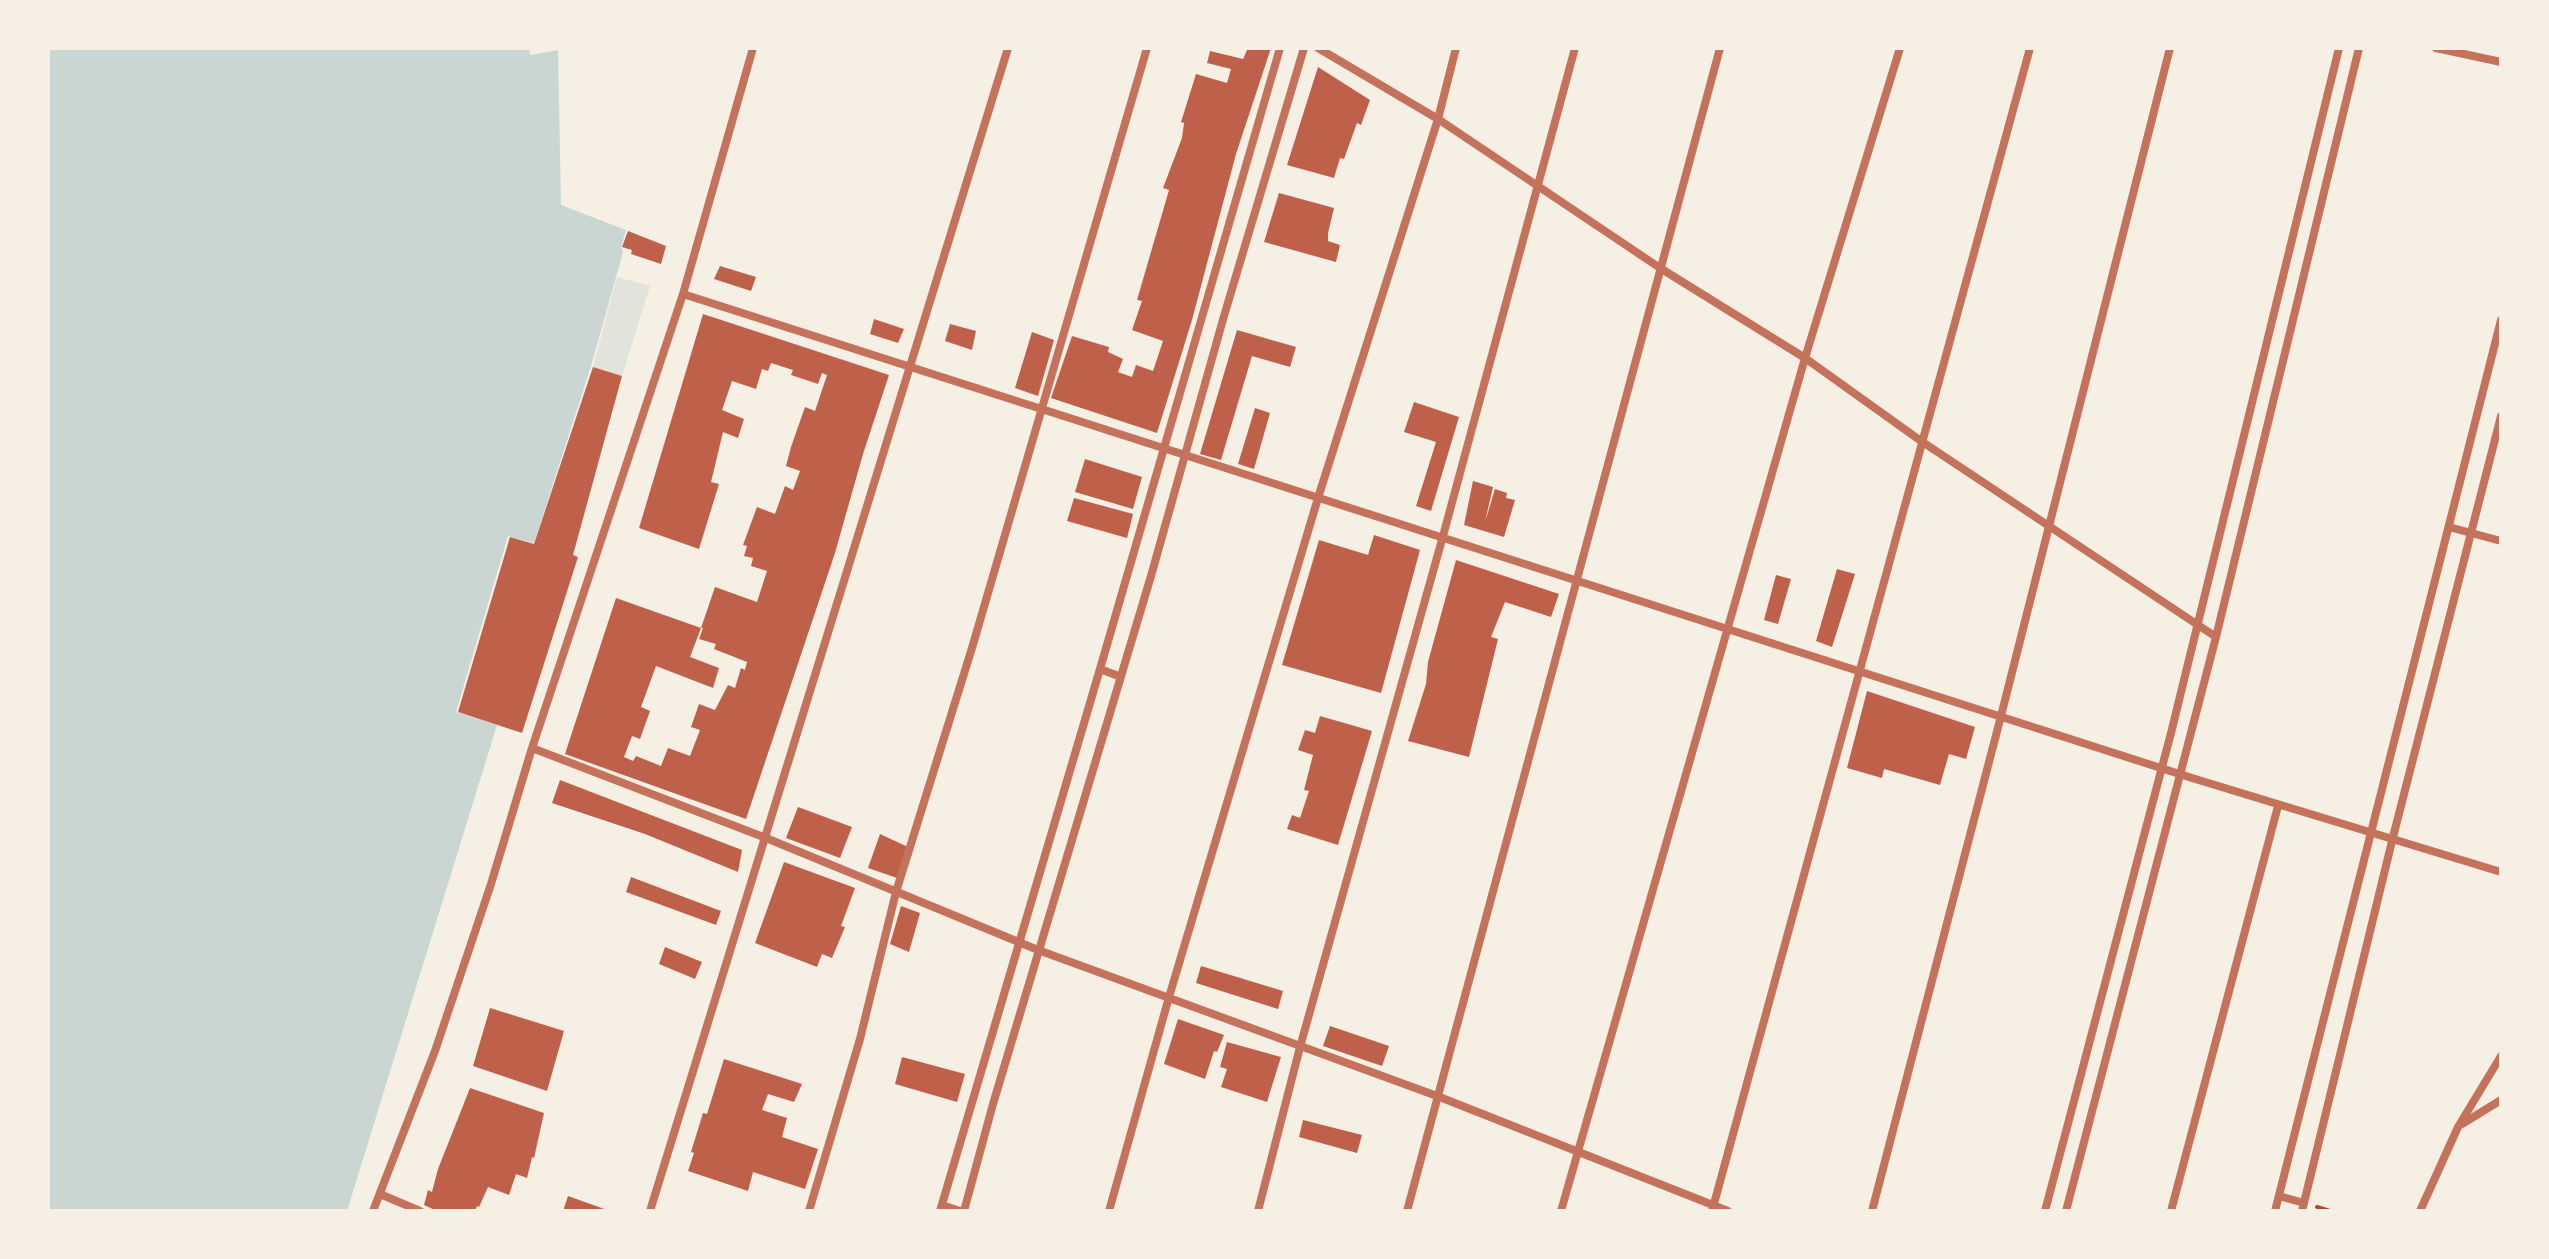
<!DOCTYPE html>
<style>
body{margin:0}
#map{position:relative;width:2549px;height:1259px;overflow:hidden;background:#f6efe4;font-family:Overpass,sans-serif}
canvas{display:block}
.frame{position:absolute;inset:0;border:50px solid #f6efe4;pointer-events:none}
</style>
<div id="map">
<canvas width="2549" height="1259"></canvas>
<div class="frame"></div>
</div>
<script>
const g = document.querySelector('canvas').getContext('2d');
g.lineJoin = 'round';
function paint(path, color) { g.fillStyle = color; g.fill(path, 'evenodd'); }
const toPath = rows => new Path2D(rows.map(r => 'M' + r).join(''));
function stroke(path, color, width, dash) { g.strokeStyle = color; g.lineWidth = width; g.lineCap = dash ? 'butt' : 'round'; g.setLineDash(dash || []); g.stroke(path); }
const green = toPath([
 [617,277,650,286,622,376,593,367]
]);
const water = toPath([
 [48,48,529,48,530,55,558,50,561,205,626,230,621,247,623,252,591,366,534,543,508,536,456,712,497,725,347,1211,48,1211]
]);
const building = toPath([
 [1248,48,1271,48,1236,154,1192,320,1157,433,1051,398,1072,336,1109,347,1108,352,1123,359,1118,372,1132,377,1136,365,1153,371,1163,341,1132,330,1142,301,1137,300,1169,190,1163,188,1182,138,1184,123,1181,122,1196,74,1227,83,1231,69,1207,63,1210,51,1243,59],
 [1318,67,1370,100,1361,125,1357,123,1344,159,1340,158,1334,178,1287,165],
 [1279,193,1334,208,1328,233,1328,241,1340,245,1336,262,1264,242],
 [628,231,666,246,661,264,631,254,632,250,622,247],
 [720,266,756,277,751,291,714,279],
 [703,314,889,375,863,454,835,553,746,819,565,754,616,598,701,628,690,657,719,668,713,688,656,666,641,707,650,711,640,739,632,736,624,757,633,761,636,756,661,766,668,748,690,756,700,730,691,727,699,704,715,710,728,685,735,688,741,668,745,670,747,662,714,649,716,644,699,639,703,628,701,628,715,587,757,602,767,571,751,566,753,558,744,556,747,546,743,545,757,507,775,514,785,486,793,490,800,471,786,466,791,447,805,407,815,411,827,375,822,373,818,384,791,375,793,370,771,363,768,371,762,369,756,389,732,381,722,410,744,419,738,438,723,432,711,482,719,484,699,549,639,528],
 [874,319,904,329,898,343,870,334],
 [950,324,976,331,972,350,945,341],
 [1237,330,1296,347,1290,367,1252,356,1221,460,1200,454],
 [1032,332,1054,340,1038,396,1015,388],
 [593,367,622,376,573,555,578,557,522,733,458,712,510,537,534,544],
 [1414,402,1459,417,1431,511,1416,506,1436,442,1404,432],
 [1255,408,1270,413,1254,469,1238,464],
 [1085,459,1142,477,1133,509,1075,492],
 [1473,481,1493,487,1485,522,1495,489,1507,493,1506,498,1515,500,1504,537,1464,525],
 [1074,498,1133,514,1127,538,1067,521],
 [1374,535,1420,550,1381,693,1282,665,1319,540,1368,555],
 [1456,560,1559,594,1551,617,1505,602,1491,637,1498,639,1469,757,1408,741,1426,684,1428,662],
 [1837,569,1855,574,1832,647,1816,641],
 [1776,575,1791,579,1778,624,1764,620],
 [1867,691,1975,727,1966,759,1949,754,1940,785,1884,769,1882,778,1847,768],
 [1320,716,1372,731,1338,845,1287,829,1292,815,1300,818,1309,791,1304,790,1313,755,1298,750,1305,730,1315,733],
 [560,780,742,850,738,872,645,834,552,803],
 [798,807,852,827,840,858,786,838],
 [880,834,908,847,897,878,868,868],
 [784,862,855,888,841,926,845,927,832,958,822,954,817,967,755,943],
 [631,877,721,911,716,925,626,892],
 [901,906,920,913,909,952,890,944],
 [665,947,702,962,695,979,659,964],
 [1201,966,1283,991,1278,1009,1196,983],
 [490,1008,564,1031,547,1091,473,1066],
 [1178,1019,1224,1035,1217,1052,1214,1051,1205,1079,1164,1064],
 [1330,1026,1389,1046,1382,1066,1323,1046],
 [1227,1042,1281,1057,1267,1102,1221,1087,1227,1069,1220,1067],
 [902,1057,965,1074,957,1102,895,1084],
 [724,1059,802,1084,794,1102,768,1094,762,1110,787,1118,782,1137,818,1149,805,1189,753,1172,748,1191,688,1171,694,1153,691,1152,703,1113,707,1114],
 [470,1088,544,1113,534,1158,532,1157,527,1178,516,1174,509,1195,488,1187,479,1207,477,1206,475,1211,437,1211,424,1205,428,1190,432,1192,438,1169],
 [1303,1120,1362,1135,1357,1153,1299,1137],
 [568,1196,610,1211,563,1211]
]);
const path = toPath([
 [2317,1207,2330,1211]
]);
const minor = toPath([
 [1318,48,1438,119,1660,268,1805,358,1921,441,2216,637],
 [2436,48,2501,62],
 [683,294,2192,778,2501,872],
 [2449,527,2501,541],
 [1100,669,1121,677],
 [532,748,766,838,1038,950,1437,1096,1728,1211],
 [2462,1124,2501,1100],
 [380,1194,420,1211],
 [2279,1196,2304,1203],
 [942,1205,960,1211],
 [373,1211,435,1051,491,884,532,748,683,294,753,48],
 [650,1211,1008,48],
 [809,1211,860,1039,896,892,972,648,1147,48],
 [940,1211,1100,669,1280,48],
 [964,1211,993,1104,1151,576,1224,316,1304,48],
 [1109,1211,1169,997,1318,498,1438,119,1456,48],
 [1258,1211,1300,1047,1443,536,1575,48],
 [1407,1211,1720,48],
 [1561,1211,1805,358,1900,48],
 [1712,1211,2030,48],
 [1872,1211,2001,716,2170,48],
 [2045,1211,2171,733,2339,48],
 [2066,1211,2216,637,2359,48],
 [2171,1211,2278,806],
 [2275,1211,2501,320],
 [2302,1211,2393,837,2501,416],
 [2420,1211,2458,1127,2501,1056]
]);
paint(green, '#e2e4dc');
paint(water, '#c9d6d2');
paint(building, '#bf614a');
stroke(path, '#b5482f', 4);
stroke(minor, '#c5725c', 8);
</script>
